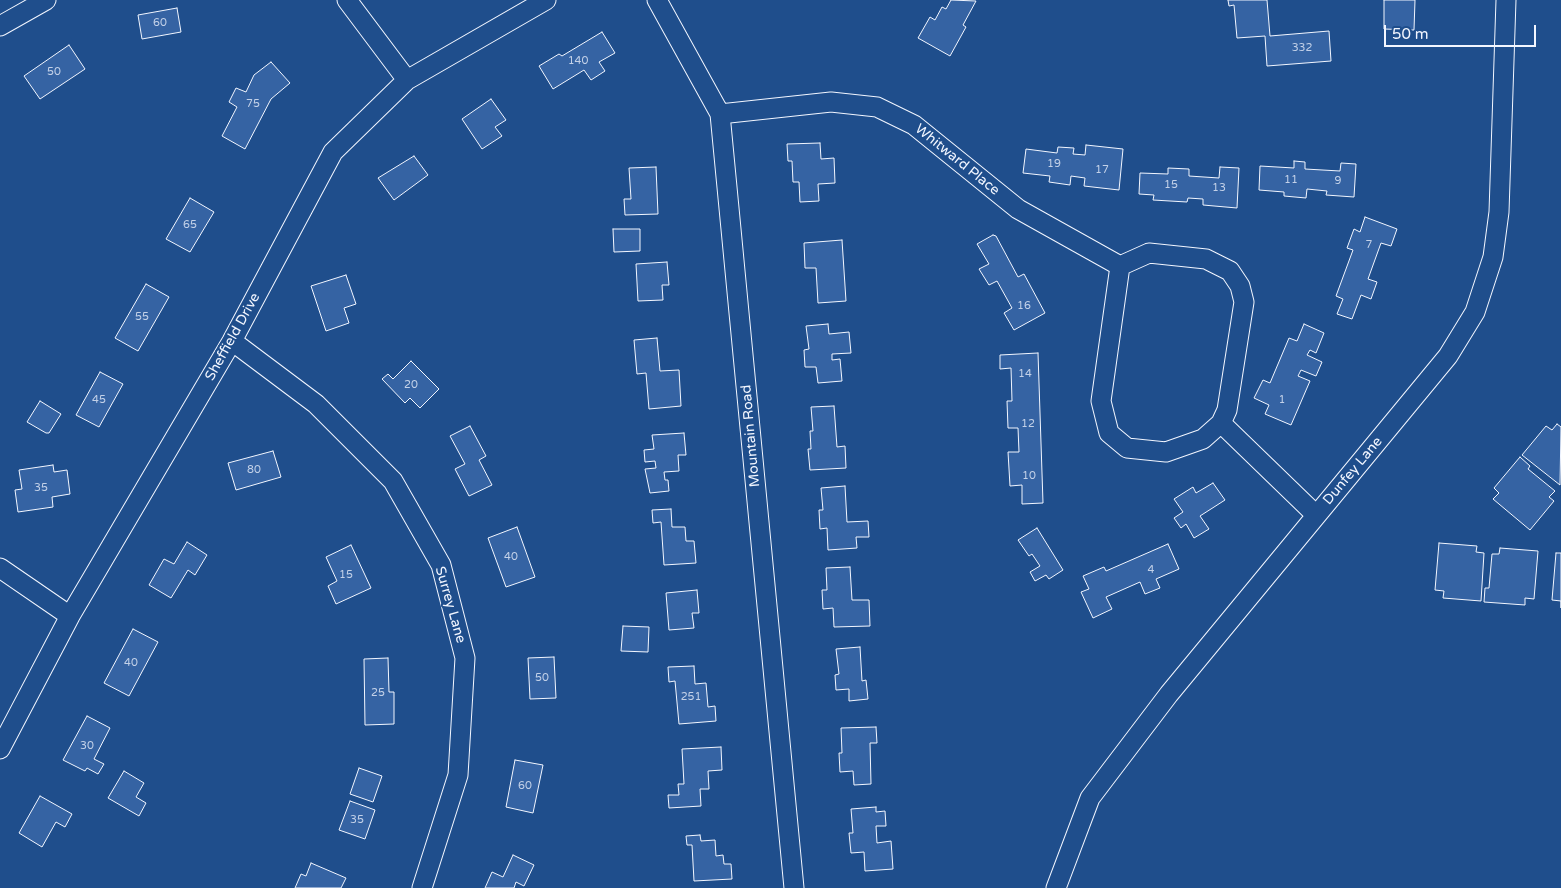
<!DOCTYPE html>
<style>
body{margin:0}
#map{position:relative;width:1561px;height:888px;overflow:hidden;background:#1f4e8c;font-family:"Varela Round",sans-serif}
canvas{display:block}
.scale{position:absolute;left:1384px;top:25px;width:152px;height:22px;box-sizing:border-box;border:2px solid #f2f6ff;border-top:0;padding-left:6px;font-size:15px;line-height:18px;white-space:nowrap;color:#f2f6ff;-webkit-text-stroke:4px #1f4e8c;paint-order:stroke}
</style>
<div id="map">
<canvas width="1561" height="888"></canvas>
<div class="scale">50 m</div>
</div>
<script>
const g = document.querySelector('canvas').getContext('2d');
g.lineJoin = 'round';
function paint(path, color) { g.fillStyle = color; g.fill(path, 'evenodd'); }
const toPath = rows => new Path2D(rows.map(r => 'M' + r).join(''));
function stroke(path, color, width, dash) { g.strokeStyle = color; g.lineWidth = width; g.lineCap = dash ? 'butt' : 'round'; g.setLineDash(dash || []); g.stroke(path); }
function label(font, color, halo, rows, align = 'center') {
  g.font = font + ' "Varela Round",sans-serif'; g.lineWidth = 4; g.setLineDash([]); g.textBaseline = 'middle'; g.strokeStyle = halo; g.fillStyle = color; for (const [text, x, y, turn = 0] of rows) {
    g.save(); g.translate(x, y); g.rotate((+turn || 0) * Math.PI / 180); g.textAlign = isNaN(turn) ? turn : align; if (halo) g.strokeText(text, 0, 0); g.fillText(text, 0, 0); g.restore();
  }
}
const building = toPath([
 [951,0,976,1,963,25,966,27,950,56,918,38,930,17,935,20,942,7,946,9,951,0],
 [1228,0,1267,0,1270,36,1329,31,1331,61,1267,66,1265,36,1237,38,1234,5,1229,6,1228,0],
 [1384,0,1415,0,1414,30,1384,29,1384,0],
 [177,8,181,32,142,39,138,15,177,8],
 [602,32,615,53,599,62,605,71,591,80,584,70,553,89,539,66,559,54,562,56,602,32],
 [69,45,85,69,40,99,24,76,69,45],
 [271,62,290,83,271,99,245,149,222,136,237,107,229,102,236,88,246,92,254,75,271,62],
 [491,99,506,120,495,127,502,136,482,149,462,119,491,99],
 [820,143,821,159,834,158,835,183,818,184,819,201,800,202,799,182,793,182,792,161,788,161,787,144,820,143],
 [1086,145,1123,149,1119,190,1084,186,1085,178,1071,176,1070,185,1049,182,1050,176,1023,173,1026,149,1057,153,1058,147,1074,148,1073,154,1085,155,1086,145],
 [414,156,428,175,394,200,378,178,414,156],
 [1294,161,1305,162,1305,169,1340,171,1341,163,1356,164,1354,197,1326,195,1327,191,1307,189,1306,198,1284,196,1284,192,1259,190,1260,166,1294,168,1294,161],
 [656,167,658,214,625,215,624,199,631,199,629,168,656,167],
 [1220,167,1239,168,1237,208,1203,205,1203,199,1188,198,1187,202,1153,200,1154,195,1139,194,1140,173,1168,174,1168,168,1189,169,1189,176,1219,178,1220,167],
 [190,198,214,212,190,252,166,239,190,198],
 [1365,217,1397,229,1391,246,1381,243,1368,279,1377,282,1371,299,1361,295,1352,319,1337,314,1343,299,1336,296,1353,250,1347,248,1354,229,1360,232,1365,217],
 [613,229,640,229,640,251,614,252,613,229],
 [993,235,996,236,1018,277,1024,274,1045,313,1014,330,1004,313,1012,308,997,281,989,285,979,269,989,264,977,244,993,235],
 [842,240,846,301,818,303,816,268,805,268,804,243,842,240],
 [667,262,669,285,662,285,663,300,638,301,636,264,667,262],
 [346,275,356,304,344,308,349,323,326,331,311,286,346,275],
 [146,284,169,297,138,351,115,338,146,284],
 [828,324,829,334,849,332,851,353,832,354,832,360,840,359,842,381,818,383,816,367,805,367,804,350,809,349,806,326,828,324],
 [1304,324,1324,333,1316,353,1310,350,1307,355,1322,362,1316,376,1301,370,1298,376,1310,381,1291,425,1265,414,1269,405,1254,398,1263,380,1270,383,1289,338,1297,341,1304,324],
 [657,338,660,371,679,370,681,406,649,409,646,373,637,374,634,340,657,338],
 [1038,353,1043,503,1022,504,1022,485,1010,486,1008,452,1019,452,1018,428,1008,428,1007,401,1012,401,1011,368,1000,369,1000,355,1038,353],
 [411,361,439,389,420,408,410,398,405,403,382,379,388,374,393,379,411,361],
 [100,372,123,384,99,427,76,415,100,372],
 [40,401,61,414,49,433,46,433,27,422,40,401],
 [834,406,837,447,845,446,846,468,810,470,808,449,811,449,810,431,813,431,811,407,834,406],
 [1557,424,1561,427,1560,485,1522,455,1546,426,1552,430,1557,424],
 [470,426,486,456,479,460,492,485,469,496,455,469,465,464,450,436,470,426],
 [684,433,686,455,678,455,679,471,664,472,665,480,668,480,669,491,650,493,645,469,656,468,655,461,645,462,644,450,654,449,652,435,684,433],
 [273,451,281,477,236,490,228,463,273,451],
 [1520,457,1530,466,1528,469,1555,491,1549,497,1554,501,1530,530,1493,499,1499,493,1494,488,1520,457],
 [53,465,54,472,67,470,70,494,52,497,53,507,18,512,15,490,22,489,19,470,53,465],
 [1213,483,1225,500,1200,516,1209,529,1194,538,1186,524,1181,528,1174,518,1183,512,1174,499,1193,487,1196,493,1213,483],
 [845,486,847,522,868,521,869,537,856,537,857,548,828,550,827,528,820,529,819,510,823,510,821,488,845,486],
 [671,509,672,527,685,527,686,541,694,541,696,563,664,565,661,522,653,523,652,510,671,509],
 [517,527,535,577,506,587,488,538,517,527],
 [1037,528,1063,570,1049,579,1046,575,1035,581,1030,572,1040,566,1032,554,1029,556,1018,540,1037,528],
 [187,542,207,555,195,575,188,570,171,598,149,585,164,559,174,564,187,542],
 [1439,543,1477,546,1476,552,1484,553,1481,601,1443,598,1444,591,1435,590,1439,543],
 [1168,544,1179,569,1156,579,1160,588,1145,594,1140,582,1106,597,1112,609,1093,618,1081,592,1089,589,1083,576,1104,567,1106,571,1168,544],
 [351,545,371,588,336,604,328,586,337,581,326,557,351,545],
 [1500,548,1538,551,1534,599,1525,598,1525,605,1484,602,1485,588,1489,588,1492,554,1499,554,1500,548],
 [1556,553,1561,553,1561,608,1561,601,1552,600,1556,553],
 [850,567,852,600,869,600,870,626,834,627,833,608,823,609,822,590,827,590,826,568,850,567],
 [697,590,699,613,692,613,694,628,669,630,666,593,697,590],
 [623,626,649,627,648,652,621,651,623,626],
 [133,629,158,642,129,696,104,683,133,629],
 [860,647,862,681,866,680,868,699,849,701,849,689,836,690,835,675,839,674,836,649,860,647],
 [554,657,556,698,530,699,528,658,554,657],
 [388,658,389,692,394,692,394,724,365,725,364,659,388,658],
 [694,666,695,684,706,683,708,707,715,706,716,721,679,724,675,681,669,682,668,667,694,666],
 [87,716,110,728,94,759,104,764,98,774,87,768,85,771,63,760,87,716],
 [876,727,877,743,870,743,871,784,854,785,853,771,840,772,839,753,842,753,841,728,876,727],
 [721,747,722,770,708,771,709,789,700,789,701,806,669,808,668,795,679,795,678,784,684,784,682,749,721,747],
 [515,760,543,765,533,813,506,807,515,760],
 [359,768,382,776,373,802,350,794,359,768],
 [124,771,144,783,136,797,146,803,139,816,108,798,124,771],
 [40,796,72,814,65,827,56,822,42,847,19,833,40,796],
 [350,801,375,810,365,839,339,830,350,801],
 [876,807,876,812,885,811,886,826,876,826,877,843,891,841,893,869,865,871,864,852,851,853,849,833,853,833,851,809,876,807],
 [700,835,701,841,715,840,716,856,723,855,724,864,731,864,732,879,694,881,692,845,687,845,686,836,700,835],
 [513,855,534,865,524,886,516,882,514,888,485,888,492,872,503,877,513,855],
 [311,863,346,878,341,888,295,888,301,874,306,876,311,863]
]);
const street = toPath([
 [347,0,407,80],
 [657,0,720,114,794,888],
 [0,26,46,0],
 [720,114,831,102,877,107,914,125,1018,209,1120,266],
 [1149,253,1206,259,1230,271,1240,286,1244,302,1227,410,1221,423,1203,439,1166,452,1127,448,1109,433,1101,401,1120,266,1149,253],
 [232,341,316,404,393,481,441,565,465,658,458,775,422,888],
 [1221,423,1316,515],
 [0,568,70,616],
 [0,749,70,616,232,341,333,152,407,80,546,0],
 [1056,888,1090,798,1169,694,1448,356,1475,312,1493,257,1499,212,1506,0]
]);
const numberNames = [
 ["60",160,23],
 ["332",1302,48],
 ["140",578,61],
 ["50",54,72],
 ["75",253,104],
 ["19",1054,164],
 ["17",1102,170],
 ["11",1291,180],
 ["9",1338,181],
 ["15",1171,185],
 ["13",1219,188],
 ["65",190,225],
 ["7",1369,245],
 ["16",1024,306],
 ["55",142,317],
 ["14",1025,374],
 ["20",411,385],
 ["45",99,400],
 ["1",1282,400],
 ["12",1028,424],
 ["80",254,470],
 ["10",1029,476],
 ["35",41,488],
 ["40",511,557],
 ["4",1151,570],
 ["15",346,575],
 ["40",131,663],
 ["50",542,678],
 ["25",378,693],
 ["251",691,697],
 ["30",87,746],
 ["60",525,786],
 ["35",357,820]
];
const streetNames = [
 ["Whitward Place",957,160,39],
 ["Sheffield Drive",233,337,-61],
 ["Mountain Road",751,436,-95],
 ["Dunfey Lane",1353,471,-50],
 ["Surrey Lane",450,605,74]
];
paint(building, '#3563a3');
stroke(building, '#f2f6ff', 1);
stroke(street, '#f2f6ff', 21);
stroke(street, '#1f4e8c', 19);
label('11px', '#c3d1e8', null, numberNames);
label('14px', '#f2f6ff', '#1f4e8c', streetNames);
</script>
